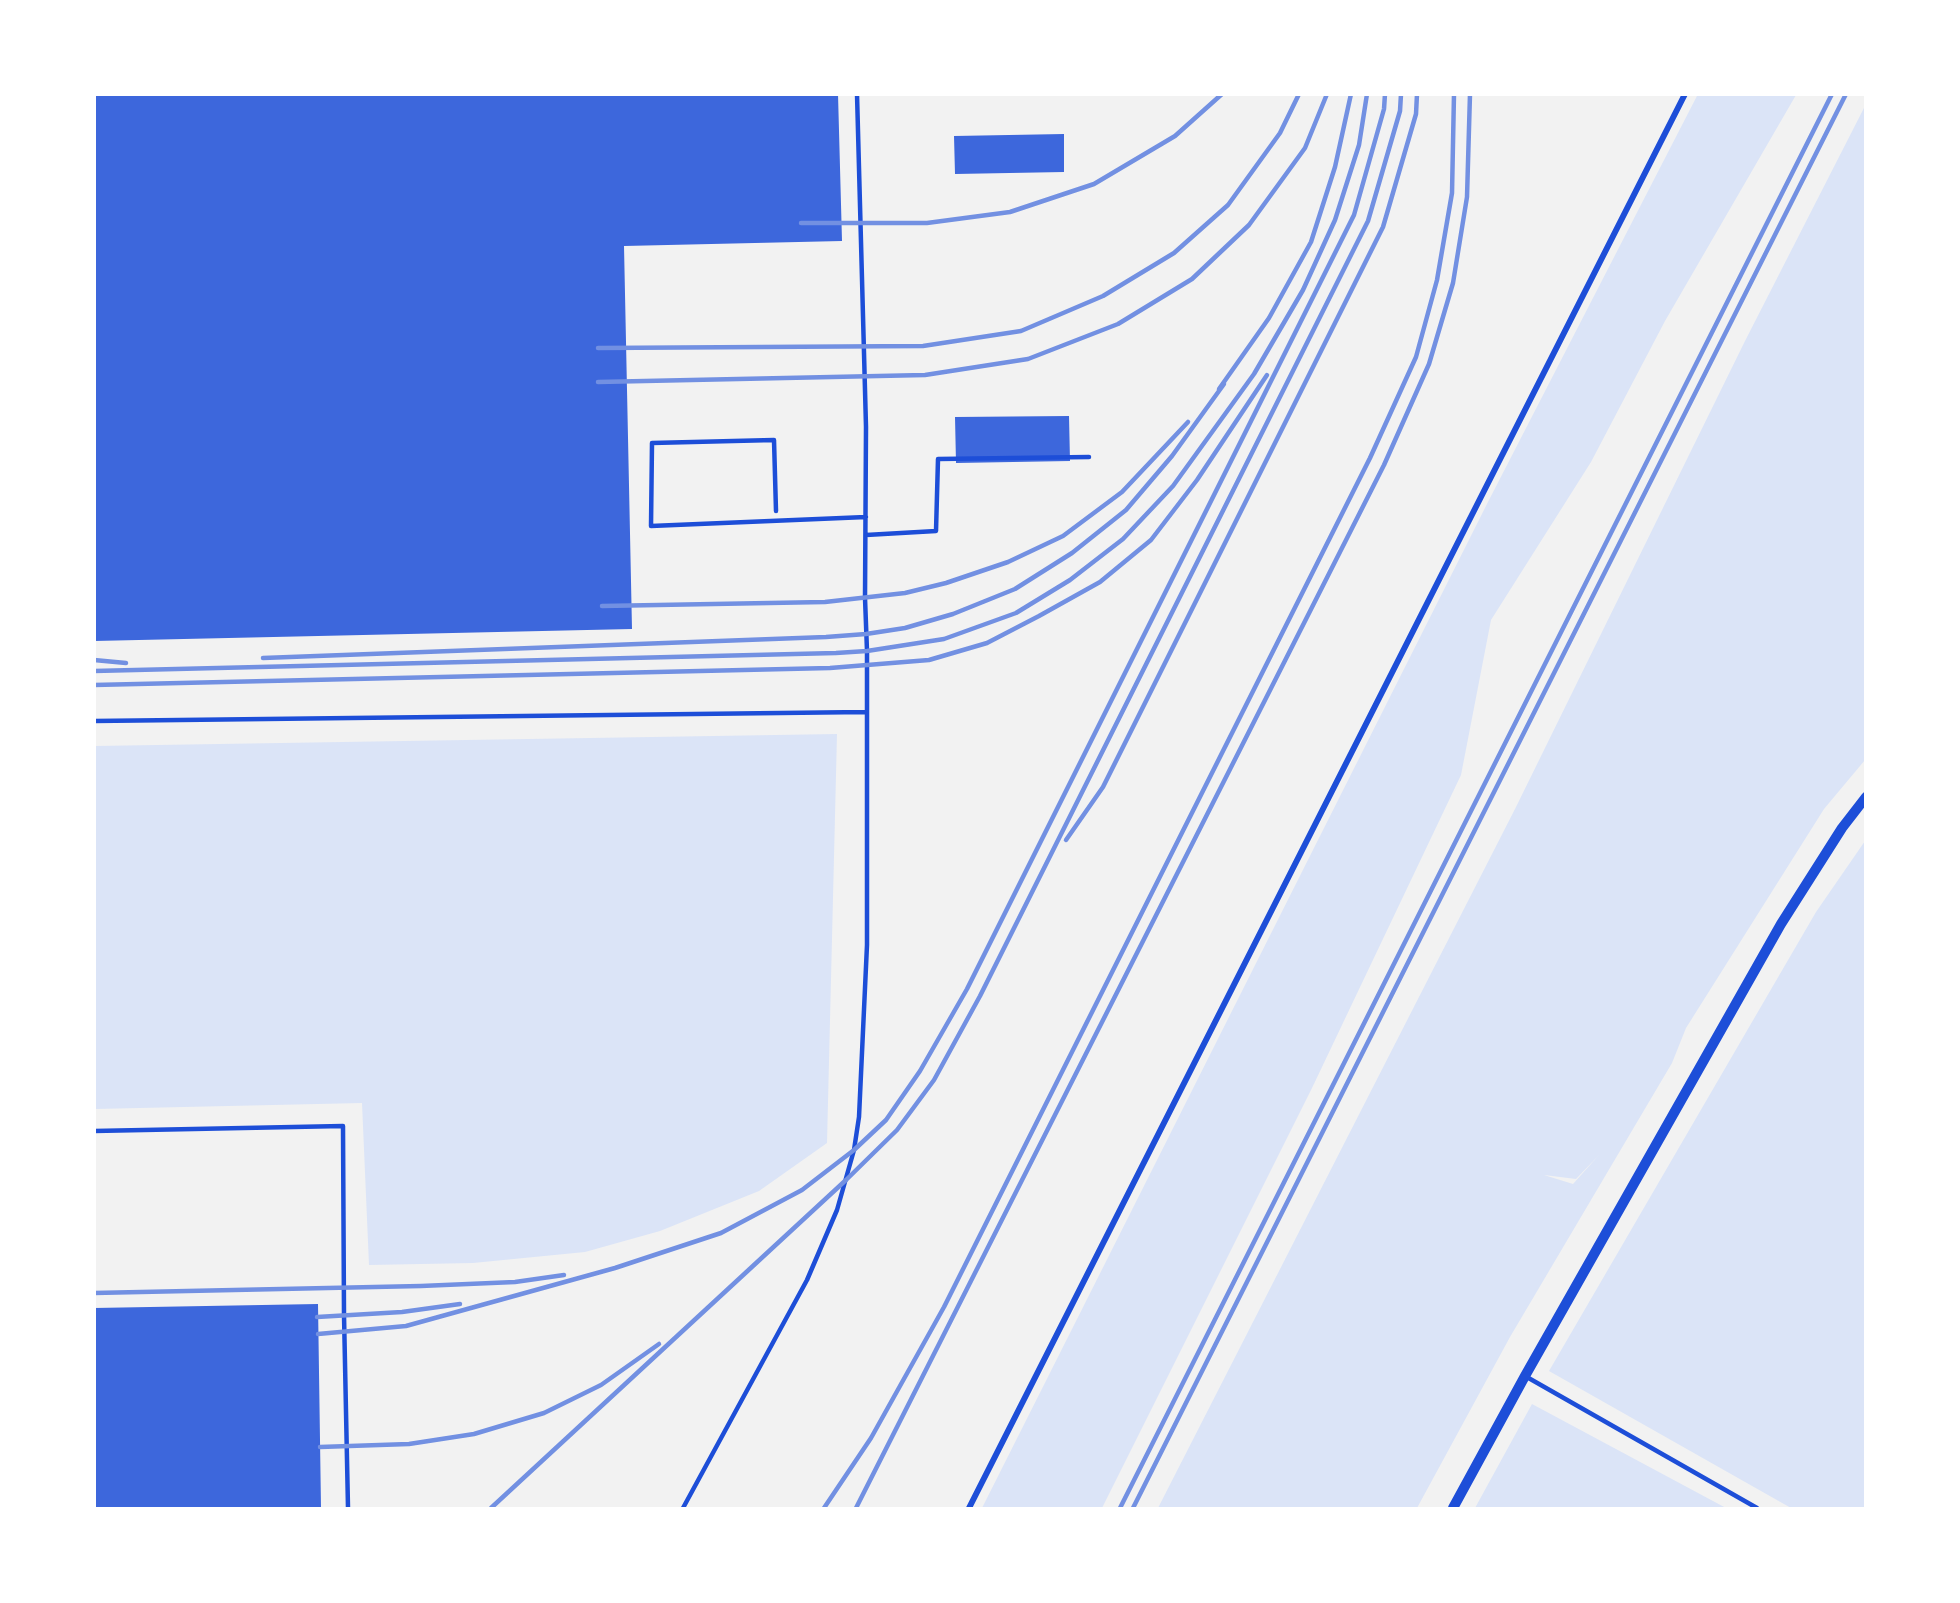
<!DOCTYPE html>
<style>
body{margin:0}
#map{position:relative;width:1960px;height:1603px;overflow:hidden;background:#f2f2f2;font-family:Cabin,sans-serif}
canvas{display:block}
.frame{position:absolute;inset:0;border:96px solid #fff;pointer-events:none}
</style>
<div id="map">
<canvas width="1960" height="1603"></canvas>
<div class="frame"></div>
</div>
<script>
const g = document.querySelector('canvas').getContext('2d');
g.lineJoin = 'round';
function paint(path, color) { g.fillStyle = color; g.fill(path, 'evenodd'); }
const toPath = rows => new Path2D(rows.map(r => 'M' + r).join(''));
function stroke(path, color, width, dash) { g.strokeStyle = color; g.lineWidth = width; g.lineCap = dash ? 'butt' : 'round'; g.setLineDash(dash || []); g.stroke(path); }
const green = toPath([
 [1698,94,1796,95,1665,321,1591,462,1491,620,1461,775,1312,1088,1102,1508,982,1508,1489,500],
 [1865,106,1865,760,1824,809,1686,1028,1672,1063,1510,1337,1417,1508,1158,1508,1515,809,1745,341],
 [1599,1155,1573,1184,1544,1175,1576,1179],
 [837,734,827,1143,759,1191,660,1231,585,1252,473,1263,369,1265,362,1103,95,1109,95,746],
 [1865,841,1865,1508,1791,1508,1549,1371,1816,912],
 [1532,1404,1726,1508,1475,1508]
]);
const building = toPath([
 [94,94,838,94,842,241,624,246,632,629,94,641],
 [1064,134,1064,172,955,174,954,136],
 [1069,416,1070,461,956,463,955,417],
 [318,1304,321,1508,94,1508,94,1308]
]);
const service = toPath([
 [776,511,774,440,652,443,651,526,866,517],
 [866,535,936,531,938,459,1089,457],
 [94,721,866,712],
 [94,1131,343,1126,344,1315,348,1508],
 [1525,1376,1757,1508],
 [683,1508,807,1280,837,1210,854,1150,859,1117,867,945,867,651,865,598,866,427,857,94]
]);
const minor = toPath([
 [969,1508,1685,94]
]);
const tertiary = toPath([
 [1453,1508,1525,1376,1781,924,1842,828,1866,797]
]);
const rail = toPath([
 [801,223,927,223,1010,212,1094,184,1175,136,1222,94],
 [598,348,923,346,1021,331,1103,296,1174,253,1228,205,1280,133,1299,94],
 [598,382,925,375,1028,359,1118,324,1192,279,1249,225,1305,148,1327,94],
 [1219,389,1269,318,1311,242,1335,167,1351,94],
 [602,606,825,602,905,593,946,583,1008,562,1063,536,1122,492,1188,422],
 [263,658,826,637,866,634,905,628,953,614,1015,589,1072,553,1126,510,1172,456,1224,384],
 [94,660,126,663],
 [94,671,836,653,867,651,944,639,1016,613,1070,580,1123,539,1173,486,1254,374,1303,290,1335,220,1359,145,1367,94],
 [94,685,830,668,929,660,987,643,1039,616,1100,582,1151,540,1197,480,1267,375],
 [1066,840,1103,787,1383,227,1416,114,1417,94],
 [94,1293,421,1286,515,1282,564,1275],
 [317,1317,402,1312,460,1304],
 [318,1334,406,1326,615,1268,721,1233,802,1190,854,1150,886,1120,920,1071,967,989,1354,215,1384,109,1385,94],
 [320,1447,409,1444,474,1434,544,1413,601,1385,659,1344],
 [491,1508,846,1180,897,1130,934,1080,980,996,1368,221,1400,111,1401,94],
 [824,1508,871,1438,944,1307,1370,458,1416,357,1437,280,1452,193,1454,94],
 [856,1508,1384,465,1429,364,1453,283,1467,197,1470,94],
 [1120,1508,1832,94],
 [1133,1508,1846,94]
]);
paint(green, '#dbe4f7');
paint(building, '#3d67dc');
stroke(service, '#1d4ed8', 4.5);
stroke(minor, '#1d4ed8', 6);
stroke(tertiary, '#1d4ed8', 10);
stroke(rail, '#7290e2', 4.5);
</script>
